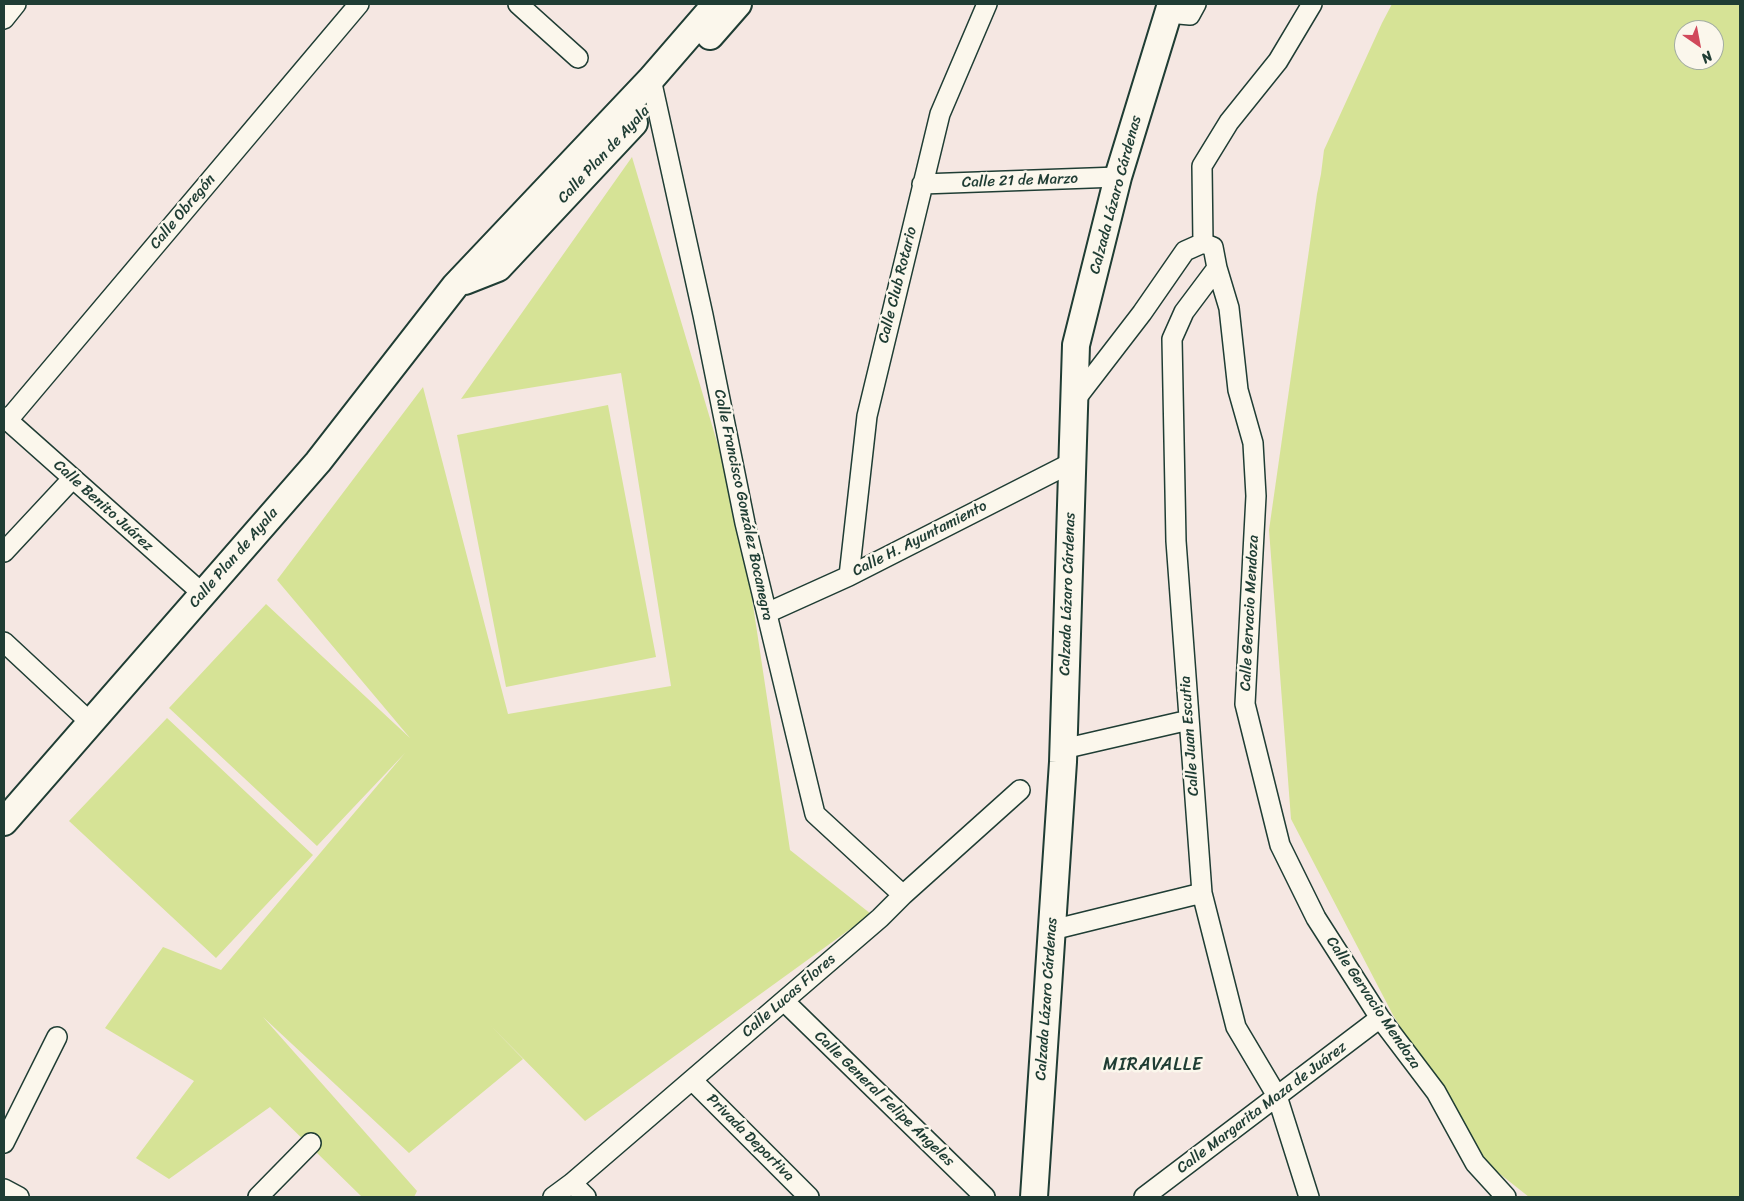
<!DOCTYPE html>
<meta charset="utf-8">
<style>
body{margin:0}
#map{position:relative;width:1744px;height:1201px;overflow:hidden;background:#f5e7e2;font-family:Sriracha,sans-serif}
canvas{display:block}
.frame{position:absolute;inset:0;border:5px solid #1f3d34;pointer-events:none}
.north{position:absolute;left:1674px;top:20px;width:50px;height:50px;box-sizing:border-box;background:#fbf7ec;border:1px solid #a3ada2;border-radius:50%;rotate:147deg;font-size:14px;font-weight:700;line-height:20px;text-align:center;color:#1f3d34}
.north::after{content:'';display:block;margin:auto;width:18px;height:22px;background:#d1495b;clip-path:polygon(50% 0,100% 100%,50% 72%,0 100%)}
</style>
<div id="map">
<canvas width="1744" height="1201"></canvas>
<div class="frame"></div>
<div class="north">N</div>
</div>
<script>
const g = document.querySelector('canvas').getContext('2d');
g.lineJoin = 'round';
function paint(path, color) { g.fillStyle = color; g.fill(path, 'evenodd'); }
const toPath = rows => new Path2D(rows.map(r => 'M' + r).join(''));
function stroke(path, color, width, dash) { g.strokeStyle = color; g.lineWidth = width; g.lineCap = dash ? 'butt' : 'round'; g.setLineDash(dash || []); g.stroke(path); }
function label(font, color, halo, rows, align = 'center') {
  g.font = font + ' Sriracha,sans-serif'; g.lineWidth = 5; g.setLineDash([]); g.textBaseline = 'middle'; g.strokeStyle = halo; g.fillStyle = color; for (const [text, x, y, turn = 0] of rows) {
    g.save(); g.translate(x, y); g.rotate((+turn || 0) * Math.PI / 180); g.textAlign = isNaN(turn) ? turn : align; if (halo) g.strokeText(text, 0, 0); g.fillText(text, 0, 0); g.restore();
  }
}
const green = toPath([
 [1392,4,1740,4,1740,1197,1529,1197,1481,1159,1393,1015,1291,819,1269,530,1317,194,1321,174,1324,150,1382,23],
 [1684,30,1714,30,1714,60,1684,60],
 [632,157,740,519,790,850,871,914,585,1121,490,1025,523,1059,409,1153,263,1017,417,1191,414,1197,362,1197,270,1107,169,1179,136,1158,194,1081,105,1028,163,947,221,970,405,753,317,846,169,708,266,604,410,738,277,580,423,387,508,714,671,686,621,373,461,399],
 [608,405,656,657,506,687,457,435],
 [167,718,313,855,216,958,69,821]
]);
const street = toPath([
 [518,4,578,58],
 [1312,4,1278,61,1229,122,1202,166,1203,243,1213,247,1217,268,1229,308,1238,390,1253,443,1256,496,1245,704,1280,845,1316,918,1380,1018,1436,1092,1475,1163,1506,1197],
 [1168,13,1190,15,1196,4],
 [4,19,16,4],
 [651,79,703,315,745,523,815,814,903,895],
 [922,184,1118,177],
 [1217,268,1184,312,1172,339,1176,541,1202,893,1236,1027,1277,1096,1309,1197],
 [1075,400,1142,313,1185,251,1203,243],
 [4,417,203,594],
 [8,420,359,4],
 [4,552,73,478],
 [849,576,867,416,940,114,987,4],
 [767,613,849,576,1073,462],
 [4,642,91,723],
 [1063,749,1189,720],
 [1052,930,1202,893],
 [784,1001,985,1197],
 [692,1080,809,1197],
 [4,1143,57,1037],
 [572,1183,586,1197],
 [4,1189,19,1197],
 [258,1197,311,1143],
 [553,1197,572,1183,880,918,903,895,1020,790],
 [1144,1197,1380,1018]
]);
const secondary = toPath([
 [710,36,738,4],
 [465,281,498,268,634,123],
 [4,822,318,462,455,286,651,79,716,4],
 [1034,1197,1063,762,1076,345,1118,177,1171,4]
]);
const streetNames = [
 ["Calle Plan de Ayala",604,155,-47],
 ["Calle 21 de Marzo",1020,181,-2],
 ["Calzada Lázaro Cárdenas",1116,195,-75],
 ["Calle Obregón",183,212,-50],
 ["Calle Club Rotario",898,285,-76],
 ["Calle Francisco González Bocanegra",743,505,78],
 ["Calle Benito Juárez",103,506,42],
 ["Calle H. Ayuntamiento",920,539,-27],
 ["Calle Plan de Ayala",234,558,-49],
 ["Calzada Lázaro Cárdenas",1068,594,-88],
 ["Calle Gervacio Mendoza",1250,613,-87],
 ["Calle Juan Escutia",1190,736,-94],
 ["Calle Lucas Flores",789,996,-41],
 ["Calzada Lázaro Cárdenas",1047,999,-86],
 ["Calle Gervacio Mendoza",1373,1003,56],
 ["Calle General Felipe Ángeles",884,1099,44],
 ["Calle Margarita Maza de Juárez",1262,1108,-37],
 ["Privada Deportiva",750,1138,45]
];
const quarterNames = [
 ["MIRAVALLE",1153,1065]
];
paint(green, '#d6e396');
stroke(street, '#1f3d34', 22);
stroke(secondary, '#1f3d34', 30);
stroke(street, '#fbf7ec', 19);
stroke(secondary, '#fbf7ec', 26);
label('15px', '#1f3d34', '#fbf7ec', streetNames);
g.letterSpacing = '1px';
label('18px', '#1f3d34', '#fbf7ec', quarterNames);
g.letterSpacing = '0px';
</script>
